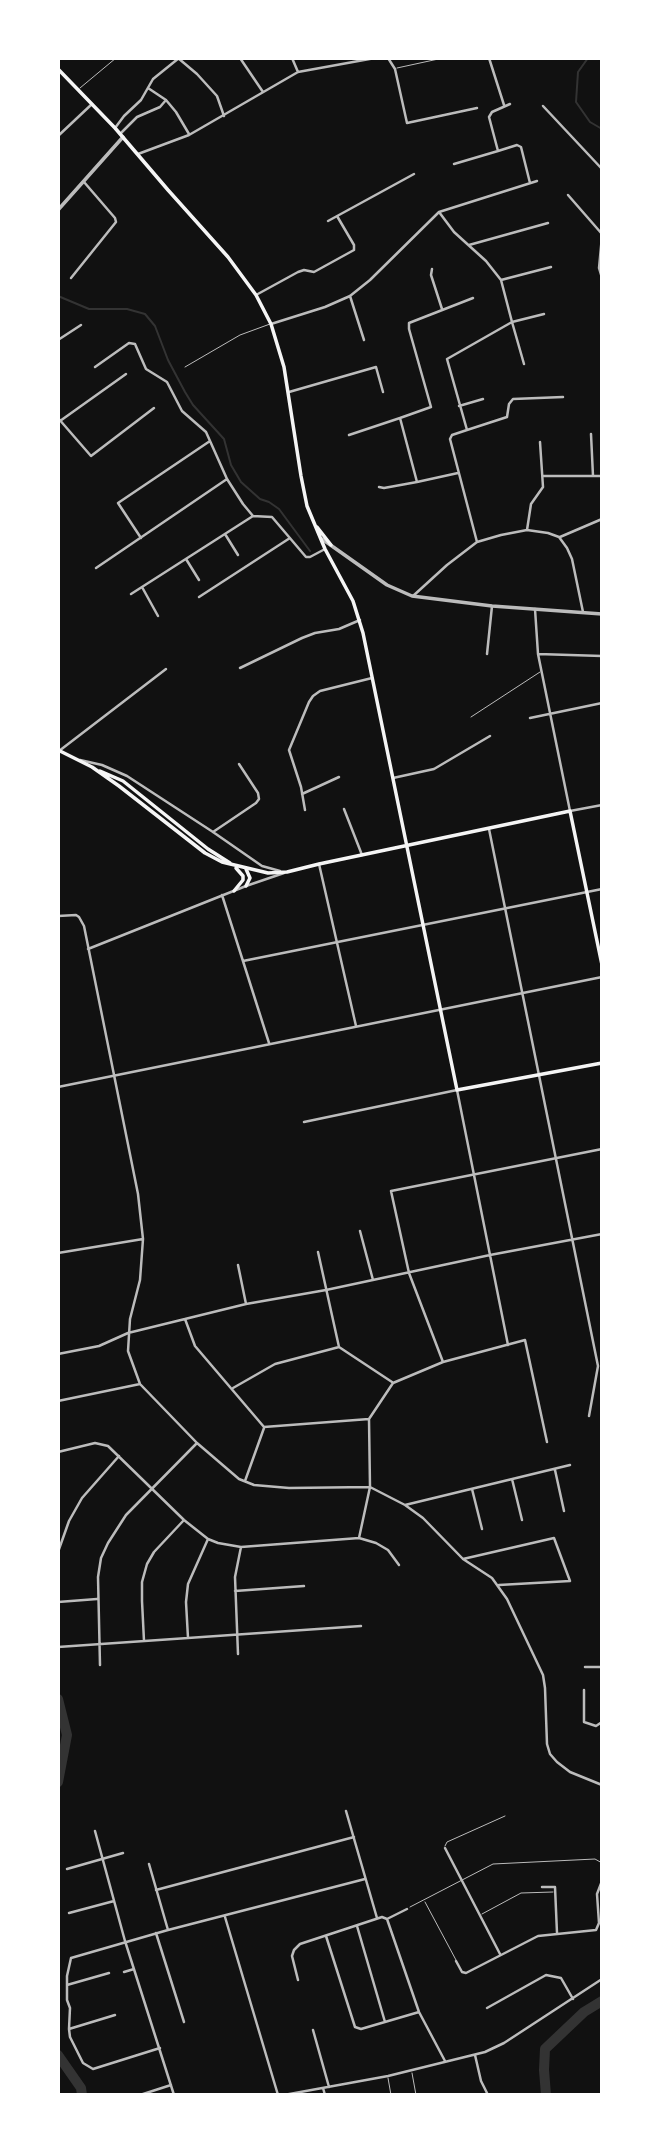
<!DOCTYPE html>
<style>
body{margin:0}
#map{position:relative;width:660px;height:2153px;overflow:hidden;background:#111;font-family:"Zilla Slab",serif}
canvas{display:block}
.frame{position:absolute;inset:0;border:60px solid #fff;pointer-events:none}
</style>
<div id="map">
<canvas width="660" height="2153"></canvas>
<div class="frame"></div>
</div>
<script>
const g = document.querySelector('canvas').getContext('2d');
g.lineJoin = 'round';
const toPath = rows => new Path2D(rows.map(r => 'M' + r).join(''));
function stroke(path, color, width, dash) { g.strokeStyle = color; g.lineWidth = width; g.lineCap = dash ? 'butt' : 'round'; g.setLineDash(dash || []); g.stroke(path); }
const stream = toPath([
 [588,58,578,72,576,102,590,122,602,129],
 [58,296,89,309,127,309,145,314,155,326,168,360,185,392,193,405,224,439,231,465,241,482,260,499,269,502,279,509,310,551]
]);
const river = toPath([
 [58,1699,67,1735,58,1782],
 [58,2055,81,2088,82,2095],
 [546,2095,544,2070,545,2049,584,2012,602,2001]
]);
const service = toPath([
 [397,68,443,58],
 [80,88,116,58],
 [185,367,240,335,270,324],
 [471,717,540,672],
 [445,1846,447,1842,505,1816],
 [425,1902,456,1960],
 [410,1907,493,1864,595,1859,602,1863],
 [482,1914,521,1893,553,1892],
 [412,2073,416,2095],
 [388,2078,391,2095]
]);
const minor = toPath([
 [178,58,197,74,217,96,224,116],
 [240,58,263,92],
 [292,58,298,72],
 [388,58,395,69,407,123,477,108],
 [489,58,504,105],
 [148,88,166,100,176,112,189,134],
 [510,104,492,112,489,117,498,151,517,145,521,147,530,183],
 [543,106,602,169],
 [115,128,124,116,141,100,153,79,179,58],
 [120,134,137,117,160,107,166,100],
 [58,136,92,104],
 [138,154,189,135,298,72,375,58],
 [454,164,498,151],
 [568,195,602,234],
 [439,212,454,232,486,261,501,280,512,322,447,359,467,430,452,435,450,439,477,542],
 [328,221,414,174],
 [602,236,599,268,602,278],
 [469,245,548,223],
 [432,269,431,275,442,309],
 [71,278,116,222,115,218,84,182],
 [501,280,551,267],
 [256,295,298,272,304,270,314,272,354,250,354,245,337,216],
 [350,296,364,340],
 [271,324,325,307,350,296,370,280,439,212,537,181],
 [58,340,81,325],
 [524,364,512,322,544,314],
 [95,367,129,343,135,344,146,369,167,382,182,411,206,432,227,479,243,504,253,516,272,517,306,557,310,557,325,549],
 [289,392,376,367,383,392],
 [459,406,483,399],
 [58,418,91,456,154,408],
 [60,421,126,374],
 [467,430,507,417,509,404,513,399,563,397],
 [591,434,593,476],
 [349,435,400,418],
 [458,473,417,482,400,418,431,407,409,329,409,323,473,298],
 [543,476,602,476],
 [379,487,384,488,417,482],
 [527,530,531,504,543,487,540,442],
 [225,534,238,555],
 [560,537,602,519],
 [141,538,118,503,210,441],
 [186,559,199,580],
 [96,568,227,479],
 [142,587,158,616],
 [131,594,253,516],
 [413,596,447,565,477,542,501,535,527,530,548,533,559,537,567,548,572,559,583,612],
 [199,597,290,538],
 [535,609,538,654,570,811,602,805],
 [487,654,492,606],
 [538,654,602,656],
 [240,668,302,638,315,633,339,629,360,620],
 [530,718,602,703],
 [59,751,166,669],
 [80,760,102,765,127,776,213,832,262,866,280,871],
 [393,778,434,769,490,736],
 [302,794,339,777],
 [344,809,362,855],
 [305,810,301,787,289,750,309,702,313,696,320,691,372,678],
 [489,829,598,1366,589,1416],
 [213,832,256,803,259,799,258,793,239,764],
 [319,864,356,1026],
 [222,895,269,1043],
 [58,916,76,915,79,917,84,926,138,1194,143,1239,140,1280,130,1319,128,1351,140,1384,197,1443,239,1479,254,1485,289,1488,370,1487,405,1505,423,1518,463,1559,492,1578,507,1599,543,1675,545,1688,547,1744,550,1754,557,1762,570,1772,602,1785],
 [88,949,246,886,284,873],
 [243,961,602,889],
 [58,1087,602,977],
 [304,1122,457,1090,508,1345],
 [360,1231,373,1280],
 [318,1252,339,1347,392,1382],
 [58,1253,143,1239],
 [238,1265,246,1304],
 [185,1319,195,1346,264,1427],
 [58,1354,99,1346,128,1333,246,1304,326,1290,490,1255,602,1234],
 [443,1362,409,1273,391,1191,602,1149],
 [393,1383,443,1362,525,1340,547,1442],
 [233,1388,275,1364,339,1347],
 [58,1401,140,1384],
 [264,1427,369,1419],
 [58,1452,95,1443,108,1446,184,1520,208,1539,218,1543,241,1547,359,1538,376,1543,388,1550,399,1565],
 [555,1470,564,1511],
 [512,1479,522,1520],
 [245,1481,264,1428],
 [472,1489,482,1529],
 [405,1505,570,1465],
 [359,1538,370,1487,369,1419,393,1383],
 [58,1552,69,1521,82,1498,119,1456],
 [463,1559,554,1538,570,1581,499,1585],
 [235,1591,304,1586],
 [58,1602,97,1599],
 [188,1638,186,1602,188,1584,208,1539],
 [144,1641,142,1601,142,1582,147,1564,154,1552,184,1520],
 [58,1647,361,1626],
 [238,1654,235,1577,241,1547],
 [100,1665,98,1577,101,1558,108,1543,126,1515,197,1443],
 [585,1667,602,1667],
 [584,1690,584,1722,596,1726,602,1722],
 [346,1811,377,1918],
 [95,1831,125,1941,174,2095],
 [445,1848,500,1954],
 [149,1864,168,1930],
 [67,1869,123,1853],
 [542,1887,555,1887,557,1933],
 [156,1890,354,1837],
 [69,1913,114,1901],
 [225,1917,278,2095],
 [387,1919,419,2012,445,2061],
 [357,1926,385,2022],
 [156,1933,184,2022],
 [326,1936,355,2027,361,2029,419,2012],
 [456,1961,462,1972,466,1973,538,1936,596,1930,599,1923,597,1894,602,1881],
 [124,1972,134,1969],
 [298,1980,292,1956,294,1950,300,1944,382,1917,387,1919,407,1909],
 [67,1985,109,1973],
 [487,2008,546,1975,561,1978,573,1999],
 [69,2029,115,2015],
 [313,2030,329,2087],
 [160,2048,93,2069,83,2063,70,2037,69,2029,70,2008,67,2000,67,1976,71,1958,168,1930,365,1879],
 [475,2055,481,2081,488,2095],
 [323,2088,325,2095],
 [140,2095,171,2085],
 [284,2095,388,2076,485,2052,504,2043,602,1979]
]);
const tertiary = toPath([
 [58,210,123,137],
 [322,539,387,585,412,596,492,606,602,614]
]);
const secondary = toPath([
 [58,69,115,128,168,190,228,257,256,295,271,324,284,367,301,476,307,506,325,549,353,601,363,633,457,1090,602,1063],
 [317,527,331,545],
 [58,750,92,767,119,786,205,853,222,862,268,873,287,872,319,864,570,811,602,965],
 [100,771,123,781,208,849,230,863],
 [246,886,250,878,246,869],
 [234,891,243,880,243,876,236,868]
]);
stroke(stream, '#333', 2);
stroke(river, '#333', 10);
stroke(service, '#bcbcbc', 1);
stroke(minor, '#bcbcbc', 2.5);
stroke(tertiary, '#bcbcbc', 3.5);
stroke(secondary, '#f5f5f5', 3.5);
</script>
